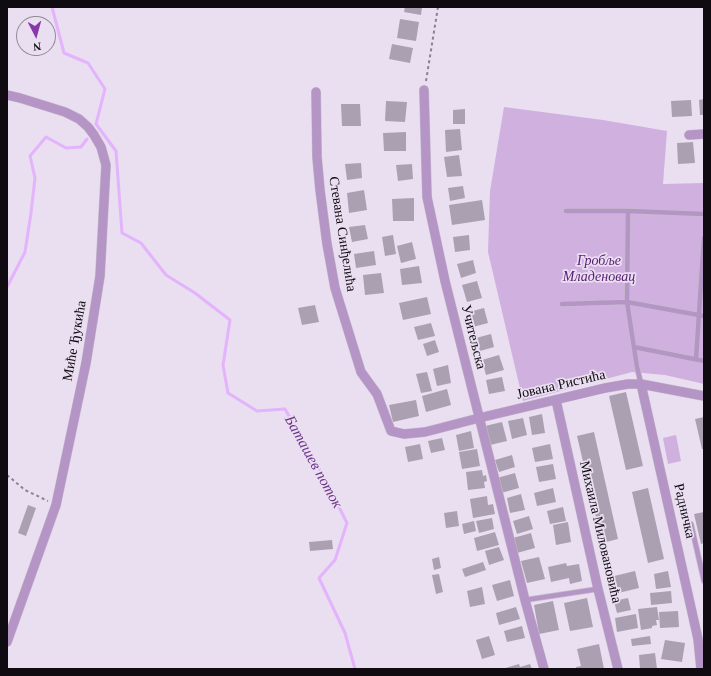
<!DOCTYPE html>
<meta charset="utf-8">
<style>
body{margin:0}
#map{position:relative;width:711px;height:676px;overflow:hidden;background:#eadef1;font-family:"Times New Roman",serif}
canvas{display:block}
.frame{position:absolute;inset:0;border:8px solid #0f0b11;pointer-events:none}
.north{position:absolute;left:16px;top:16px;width:40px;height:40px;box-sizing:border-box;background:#eadef1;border:1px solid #928a97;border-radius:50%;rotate:174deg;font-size:11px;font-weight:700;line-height:16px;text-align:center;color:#0f0b11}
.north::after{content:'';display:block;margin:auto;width:14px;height:18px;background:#8739aa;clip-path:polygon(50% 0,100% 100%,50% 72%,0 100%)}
</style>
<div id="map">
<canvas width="711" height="676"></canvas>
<div class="frame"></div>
<div class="north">N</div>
</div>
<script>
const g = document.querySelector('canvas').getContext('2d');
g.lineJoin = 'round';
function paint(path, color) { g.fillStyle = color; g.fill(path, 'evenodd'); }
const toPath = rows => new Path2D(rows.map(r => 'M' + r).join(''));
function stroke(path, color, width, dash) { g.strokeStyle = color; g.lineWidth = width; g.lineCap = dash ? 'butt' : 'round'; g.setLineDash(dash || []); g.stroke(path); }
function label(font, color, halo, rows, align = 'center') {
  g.font = font + ' "Times New Roman",serif'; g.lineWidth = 3.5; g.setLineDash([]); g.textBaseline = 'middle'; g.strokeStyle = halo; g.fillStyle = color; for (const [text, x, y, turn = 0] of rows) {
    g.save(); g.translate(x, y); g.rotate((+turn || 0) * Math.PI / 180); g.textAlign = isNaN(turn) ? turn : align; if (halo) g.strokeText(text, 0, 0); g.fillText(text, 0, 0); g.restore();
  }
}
const green = toPath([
 [504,107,603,120,667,131,663,184,704,183,704,384,665,375,632,372,523,401,488,252,490,191],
 [676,435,681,461,668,464,663,438]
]);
const stream = toPath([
 [52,7,64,53,88,63,105,89,96,124,116,151,122,233,141,243,166,275,195,293,230,320,223,365,228,393,257,411,285,409,326,481,347,523,335,560,319,578,345,633,355,669],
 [7,287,25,252,31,213,35,178,30,156,46,137,66,148,81,147,87,139]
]);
const building = toPath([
 [405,7,422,7,421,15,404,12],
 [400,19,419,22,416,41,397,38],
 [392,44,413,48,410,63,389,59],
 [704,99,704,115,700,115,699,100],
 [691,100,692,116,672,117,671,101],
 [386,101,407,102,405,122,385,121],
 [341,104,360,104,361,126,342,126],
 [465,109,465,124,453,124,453,110],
 [460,129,462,150,446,152,445,130],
 [406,132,406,151,384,151,383,133],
 [693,142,695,163,678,164,677,143],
 [459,155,462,176,447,177,444,157],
 [361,163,362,178,347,180,345,164],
 [412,164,413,179,398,181,396,165],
 [463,186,465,198,450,201,448,188],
 [364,190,367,210,349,213,347,193],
 [414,198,414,221,393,221,392,199],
 [482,200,485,220,452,225,449,205],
 [365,225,368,239,352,242,349,227],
 [393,235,396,254,385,256,382,237],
 [469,235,470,250,455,252,453,237],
 [412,242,416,259,401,263,397,246],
 [374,251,376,265,356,268,354,254],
 [473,260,476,273,461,278,457,264],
 [419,266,422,283,402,285,400,269],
 [381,273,384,293,365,295,363,275],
 [477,281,482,298,467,302,462,285],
 [427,297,431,314,403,320,399,303],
 [315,305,319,322,302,325,298,308],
 [484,308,488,323,473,327,469,312],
 [431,323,435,336,418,340,414,327],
 [491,334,494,347,480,351,476,338],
 [435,340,439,352,427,356,423,344],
 [499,355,504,370,486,375,482,360],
 [448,365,451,383,437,386,433,369],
 [427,372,432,391,421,393,416,374],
 [502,377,505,391,489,394,486,380],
 [447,389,451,405,426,412,422,396],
 [626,392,643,466,626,470,609,396],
 [416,400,419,416,393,422,389,405],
 [542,414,545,433,532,435,529,417],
 [704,417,704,449,702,449,695,419],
 [523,418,527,435,512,439,508,421],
 [502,422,507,441,490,445,485,426],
 [471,431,474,448,459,451,456,435],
 [594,432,618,539,602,543,577,436],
 [442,438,445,450,431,453,428,441],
 [420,444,423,459,408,462,405,447],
 [550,444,553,459,535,462,532,448],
 [477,449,480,466,462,469,459,452],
 [512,455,515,467,499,472,495,460],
 [553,464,556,479,539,482,536,467],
 [482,470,483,476,486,475,487,481,484,482,485,488,468,490,466,472],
 [515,473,519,488,501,493,497,478],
 [553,488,556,502,537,506,534,493],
 [648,488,664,559,648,563,632,492],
 [521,494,525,510,510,513,507,498],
 [487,496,488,505,493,504,495,514,473,518,470,499],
 [28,505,36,508,26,536,18,533],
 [563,507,566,521,550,524,547,511],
 [457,511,459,526,446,528,444,513],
 [704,512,704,543,701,544,694,514],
 [529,516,533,529,517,534,513,521],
 [492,518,494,529,479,533,476,521],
 [474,521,476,531,464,534,462,524],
 [568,522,571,542,556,545,553,525],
 [495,532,499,545,477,551,474,538],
 [531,533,535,548,517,553,513,538],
 [332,540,333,549,310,551,309,542],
 [499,547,504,560,489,565,485,551],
 [439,557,441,568,434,570,432,559],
 [539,557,545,579,527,583,521,561],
 [483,562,486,570,465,577,462,569],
 [566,563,567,566,579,564,582,581,570,584,569,578,551,582,548,567],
 [635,571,639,588,610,595,606,578],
 [668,571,671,587,656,589,654,574],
 [439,574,443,592,436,594,432,575],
 [510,580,514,596,497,601,492,585],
 [482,587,485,604,470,607,467,591],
 [671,591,672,603,651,605,650,593],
 [587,598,593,627,570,631,564,603],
 [628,598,631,610,617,613,614,601],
 [553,601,559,630,539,634,534,605],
 [516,607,520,619,499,625,496,613],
 [657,607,659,620,656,620,657,625,652,626,652,628,641,630,638,609],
 [678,611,679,627,660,628,659,612],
 [636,614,638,628,617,632,615,618],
 [522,626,525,638,507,642,504,631],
 [489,636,495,655,482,659,476,640],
 [650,636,651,644,632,646,631,639],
 [665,640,685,643,682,662,661,659],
 [599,644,604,669,576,669,576,667,581,666,577,649],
 [655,653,657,669,640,669,639,655],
 [519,664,520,667,530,664,532,669,502,669]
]);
const path = toPath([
 [426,81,438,7],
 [7,475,25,490,48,501]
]);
const service = toPath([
 [566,211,628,211,704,214],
 [628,211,627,302,637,367,641,384],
 [562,304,627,302,704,316],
 [634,347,704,361],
 [696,359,704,238],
 [691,524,704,581],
 [525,600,598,589]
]);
const minor = toPath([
 [424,90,427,197,445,281,525,600,544,669],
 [316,92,317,157,320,190,327,244,335,288,361,372,377,394,391,431,404,434,425,432,479,418,605,388,628,384,641,384,704,396],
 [7,95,20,98,65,112,79,119,88,127,94,135,101,147,106,165,100,276,86,363,56,505,7,642],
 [689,135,704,134],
 [641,384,698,639,701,669],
 [556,400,598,589,618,669]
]);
const streetNames = [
 ["Стевана Синђелића",342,234,81],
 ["Учитељска",473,337,76],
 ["Миће Ђукића",75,341,-80],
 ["Јована Ристића",561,385,-13],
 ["Радничка",684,511,77],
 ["Михаила Миловановића",600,532,77]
];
const parkNames = [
 ["Гробље",599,261],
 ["Младеновац",599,277]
];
const waterNames = [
 ["Баташев поток",313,462,61]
];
paint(green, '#cfb0df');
stroke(stream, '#e3b3fc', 3);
paint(building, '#aba0b1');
stroke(service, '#c7bccd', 6);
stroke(minor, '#c7bccd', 10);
stroke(path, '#8a828f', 2, [3, 3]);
stroke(service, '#b495c5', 4.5);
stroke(minor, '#b495c5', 9);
label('14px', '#0f0b11', '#eadef1', streetNames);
label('italic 14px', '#571c70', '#eadef1', parkNames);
label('italic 15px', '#6c3387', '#eadef1', waterNames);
</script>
